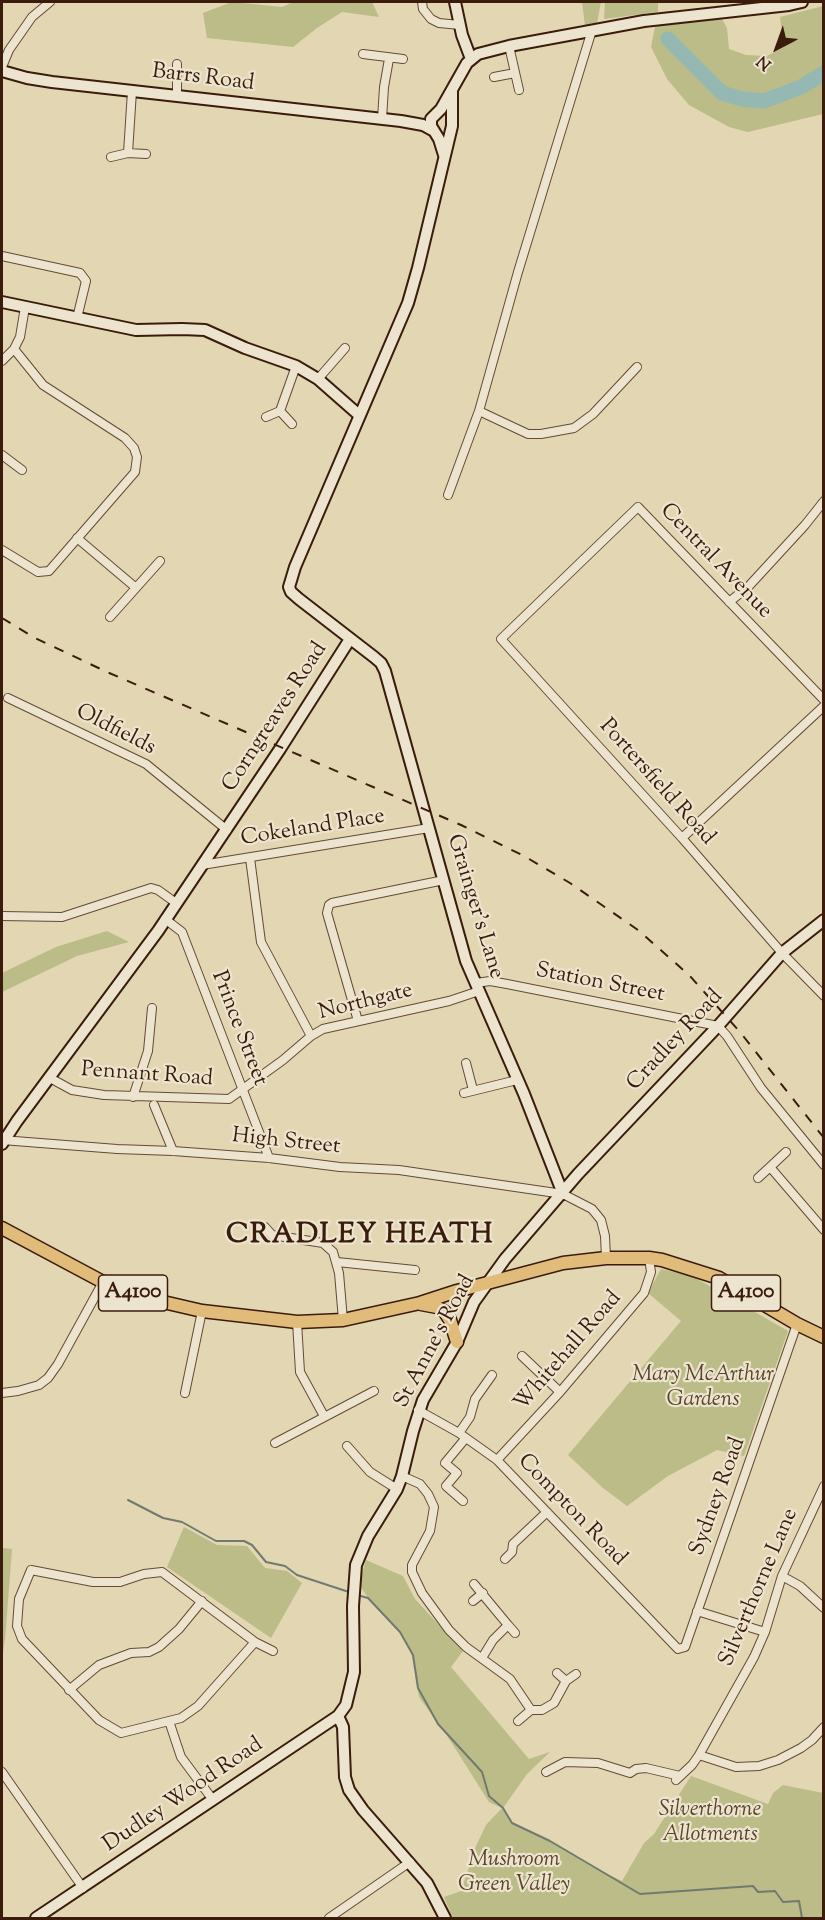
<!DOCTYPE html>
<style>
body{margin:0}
#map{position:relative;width:825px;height:1920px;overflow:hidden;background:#e2d6b3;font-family:"Sorts Mill Goudy",serif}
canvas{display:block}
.frame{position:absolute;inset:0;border:3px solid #3b1c0c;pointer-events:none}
.north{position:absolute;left:747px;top:18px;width:60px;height:60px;-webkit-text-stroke:4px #ece4ce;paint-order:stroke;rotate:221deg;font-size:16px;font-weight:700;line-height:24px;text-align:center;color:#3b1c0c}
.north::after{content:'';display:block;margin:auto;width:21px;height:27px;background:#3b1c0c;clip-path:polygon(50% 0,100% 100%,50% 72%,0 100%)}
</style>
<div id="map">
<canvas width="825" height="1920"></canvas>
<div class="frame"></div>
<div class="north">N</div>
</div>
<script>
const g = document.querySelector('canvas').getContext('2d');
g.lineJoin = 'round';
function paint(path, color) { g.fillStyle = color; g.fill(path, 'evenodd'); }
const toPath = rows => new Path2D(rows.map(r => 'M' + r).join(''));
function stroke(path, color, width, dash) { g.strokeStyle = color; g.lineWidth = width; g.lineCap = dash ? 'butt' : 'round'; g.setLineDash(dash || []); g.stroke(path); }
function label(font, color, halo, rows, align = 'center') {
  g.font = font + ' "Sorts Mill Goudy",serif'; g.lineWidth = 4.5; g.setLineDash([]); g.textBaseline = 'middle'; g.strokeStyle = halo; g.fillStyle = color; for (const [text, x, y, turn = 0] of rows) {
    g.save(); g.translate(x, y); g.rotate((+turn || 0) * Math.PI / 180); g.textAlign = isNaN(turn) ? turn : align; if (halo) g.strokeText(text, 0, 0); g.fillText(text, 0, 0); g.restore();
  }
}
const green = toPath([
 [232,2,282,7,293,2,372,2,379,17,342,12,317,28,293,47,207,38,203,13],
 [582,2,601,2,597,23,585,26],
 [605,2,658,2,658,12,604,19],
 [823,6,823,114,748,132,729,127,689,105,667,79,651,47,655,27,665,23,722,19,727,28,729,49,746,55,767,56,784,47,780,17],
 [107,931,129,942,77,956,2,992,2,973,56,947],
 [661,1269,692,1276,788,1331,744,1456,717,1450,668,1476,627,1506,603,1488,568,1455,681,1321,648,1293],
 [184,1527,217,1545,247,1546,265,1568,287,1571,302,1583,271,1638,167,1567],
 [2,1548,12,1549,5,1639,2,1660],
 [366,1560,403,1576,415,1599,463,1651,451,1667,529,1759,550,1752,527,1774,503,1808,512,1823,550,1841,589,1865,622,1881,644,1843,654,1834,691,1776,768,1804,773,1793,783,1785,823,1793,823,1918,453,1918,444,1897,461,1891,476,1846,486,1825,502,1808,489,1802,446,1734,419,1697,412,1655,400,1632,368,1598,359,1584]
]);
const stream = toPath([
 [128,1500,163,1518,182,1522,216,1541,244,1541,252,1545,266,1562,285,1566,297,1575,352,1593],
 [357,1595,368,1598,400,1632,413,1655,418,1688,438,1724,482,1772,489,1796,503,1808,512,1823,550,1841,640,1894,753,1886,758,1892,775,1891,783,1902,799,1901,802,1918]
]);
const river = toPath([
 [668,39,722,93,742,99,764,101,801,87,824,73]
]);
const street = toPath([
 [422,2,423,9,431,19,439,23,460,25],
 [509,46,519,90],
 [363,54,403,59],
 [177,64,177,96],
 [2,67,9,50,32,17,50,2],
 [494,77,515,73],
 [132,91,128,153,146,154],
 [382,119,384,87,389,59],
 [111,157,128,153],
 [2,256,80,273,86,281,77,318],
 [2,361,14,349,20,337,25,307],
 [318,379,345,348],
 [280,411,296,366],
 [479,411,528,434,541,434,574,428,593,414,637,367],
 [266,417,280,411,292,424],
 [2,455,22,470],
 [448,495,479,411,518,272,592,30],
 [77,538,135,587],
 [2,550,38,572,49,571,135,472,137,457,134,448,125,438,43,385,14,349],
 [729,602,748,587,805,525,824,501],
 [110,617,160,561],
 [8,698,146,764,227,830],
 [824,700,638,507,501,639,682,838,782,953,824,996],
 [682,838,824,706],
 [250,858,261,942,311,1036],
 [202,865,429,828],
 [2,916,62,917,151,888,158,890,176,903],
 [165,919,182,932,269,1158],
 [476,983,490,981,507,984,718,1026,727,1036,761,1088,824,1165],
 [358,1021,327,913,329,905,332,903,444,880],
 [466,1063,473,1090],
 [50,1078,72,1090,104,1095,229,1099,283,1060,311,1036,323,1029,449,1001,479,991],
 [464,1093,517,1080],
 [133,1097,148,1051,152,1008],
 [154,1105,173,1151],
 [2,1140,117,1149,173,1151,269,1158,340,1167,399,1170,563,1194,592,1209,601,1220,605,1236,606,1258],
 [786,1152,770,1167,824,1230],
 [758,1178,770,1167],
 [265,1227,272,1235,323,1243,333,1252,339,1273,343,1320],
 [337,1262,415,1270],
 [297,1322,300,1372,324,1416],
 [522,1356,560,1392],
 [2,1393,18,1391,39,1385,48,1378,58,1364,103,1282],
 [185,1393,202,1311],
 [418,1410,459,1433,497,1460,678,1649,685,1647,797,1324],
 [459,1433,470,1417,475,1399,492,1375],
 [275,1443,374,1391],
 [347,1446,370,1472,397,1489],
 [497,1460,560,1392,644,1293,651,1272,649,1258],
 [402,1476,420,1484,428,1494,434,1507,430,1531,412,1565,412,1572,422,1593,449,1630,466,1647,510,1679,531,1710,542,1710,554,1703,566,1681],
 [463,1501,446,1486,457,1473,445,1463,465,1439],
 [505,1559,512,1552,513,1544,547,1512],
 [31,1570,93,1582,120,1582,144,1574,162,1572,255,1642,198,1706,181,1718,121,1733,99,1720,22,1639,17,1626,19,1599,31,1570],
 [782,1576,800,1586,824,1608],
 [474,1584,508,1625,493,1640,482,1658],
 [473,1601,483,1593],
 [697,1611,765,1632],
 [508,1625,515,1633],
 [255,1642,273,1651],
 [557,1673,566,1681,576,1674],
 [69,1690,99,1665,131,1653,149,1652,159,1647,179,1629,202,1601],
 [169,1721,181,1757,213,1800],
 [518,1721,531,1710],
 [699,1755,736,1767,759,1766,778,1760,801,1748,812,1740,824,1727],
 [2,1772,83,1888],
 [546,1772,565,1762,598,1763,630,1773,636,1769,646,1768,680,1776],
 [676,1780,692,1765,699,1755,754,1657,765,1632,782,1576,824,1486],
 [329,1918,410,1862]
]);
const secondary = toPath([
 [455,2,462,35,471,59],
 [2,71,27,78,52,82,401,121,423,125,432,130],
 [452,90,452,126,418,268,408,303,295,567,289,587,291,592,299,599,374,657,381,663,385,671,466,961,524,1094,563,1194],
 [444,155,439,139,431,126,431,119,441,109,467,63,478,54,509,46,644,21,789,5,802,2],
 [2,302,136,330,182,329,205,330,245,348,296,366,318,379,359,415],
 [2,1144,17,1121,158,931,280,749,350,639],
 [338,1716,343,1727,345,1777,349,1790,363,1810,427,1883,445,1918],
 [36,1918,338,1716,346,1705,354,1672,353,1606,356,1565,368,1536,397,1489,402,1476,413,1431,423,1400,457,1342,474,1302,505,1259,578,1174,718,1026,782,953,824,920]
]);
const primary = toPath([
 [2,1228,103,1282,146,1298,202,1311,297,1322,343,1320,420,1303,457,1291,563,1263,606,1258,649,1258,662,1260,719,1278,797,1324,824,1337],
 [421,1304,437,1307,445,1312,450,1320,457,1342]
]);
const rail = toPath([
 [2,618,35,638,107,672,461,825,524,856,570,883,638,930,689,975,740,1032,824,1138]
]);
const shields = [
 [133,1293,69],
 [746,1293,69]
];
const shieldNames = [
 ["A4100",133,1293],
 ["A4100",746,1293]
];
const streetNames = [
 ["Barrs Road",203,79,7],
 ["Central Avenue",715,562,46],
 ["Corngreaves Road",276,718,-57],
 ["Oldfields",115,731,27],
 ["Portersfield Road",656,783,48],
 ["Cokeland Place",313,829,-9],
 ["Grainger's Lane",474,907,73],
 ["Station Street",600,984,11],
 ["Northgate",366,1003,-14],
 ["Prince Street",238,1029,69],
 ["Cradley Road",676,1041,-47],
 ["Pennant Road",147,1076,4],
 ["High Street",286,1143,6],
 ["St Anne's Road",436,1342,-62],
 ["Whitehall Road",569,1352,-49],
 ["Sydney Road",719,1497,-70],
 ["Compton Road",571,1511,46],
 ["Silverthorne Lane",760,1588,-67],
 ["Dudley Wood Road",184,1796,-34]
];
const parkNames = [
 ["Mary McArthur",703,1376],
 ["Gardens",703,1401],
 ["Silverthorne",710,1811],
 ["Allotments",710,1836],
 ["Mushroom",514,1861],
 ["Green Valley",514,1886]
];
const districtNames = [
 ["CRADLEY HEATH",360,1237]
];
paint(green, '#bbbc87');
stroke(stream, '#717a70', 2);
stroke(river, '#95b8b2', 15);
stroke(street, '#654a36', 10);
stroke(secondary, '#3b1c0c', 14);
stroke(primary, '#3b1c0c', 15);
stroke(street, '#ece4ce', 8);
stroke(secondary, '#ece4ce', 10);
stroke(primary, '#e1bb7a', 12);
stroke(rail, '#3b1c0c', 2, [10, 10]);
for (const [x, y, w] of shields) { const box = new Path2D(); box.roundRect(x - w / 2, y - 18, w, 36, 4.5); g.fillStyle = '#ece4ce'; g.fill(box); stroke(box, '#3b1c0c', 1.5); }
label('bold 21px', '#3b1c0c', null, shieldNames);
label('22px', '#3b1c0c', '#ece4ce', streetNames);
label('italic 22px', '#5b442b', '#ece4ce', parkNames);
g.letterSpacing = '1.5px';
label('bold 28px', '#3b1c0c', '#ece4ce', districtNames);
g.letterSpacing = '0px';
</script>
